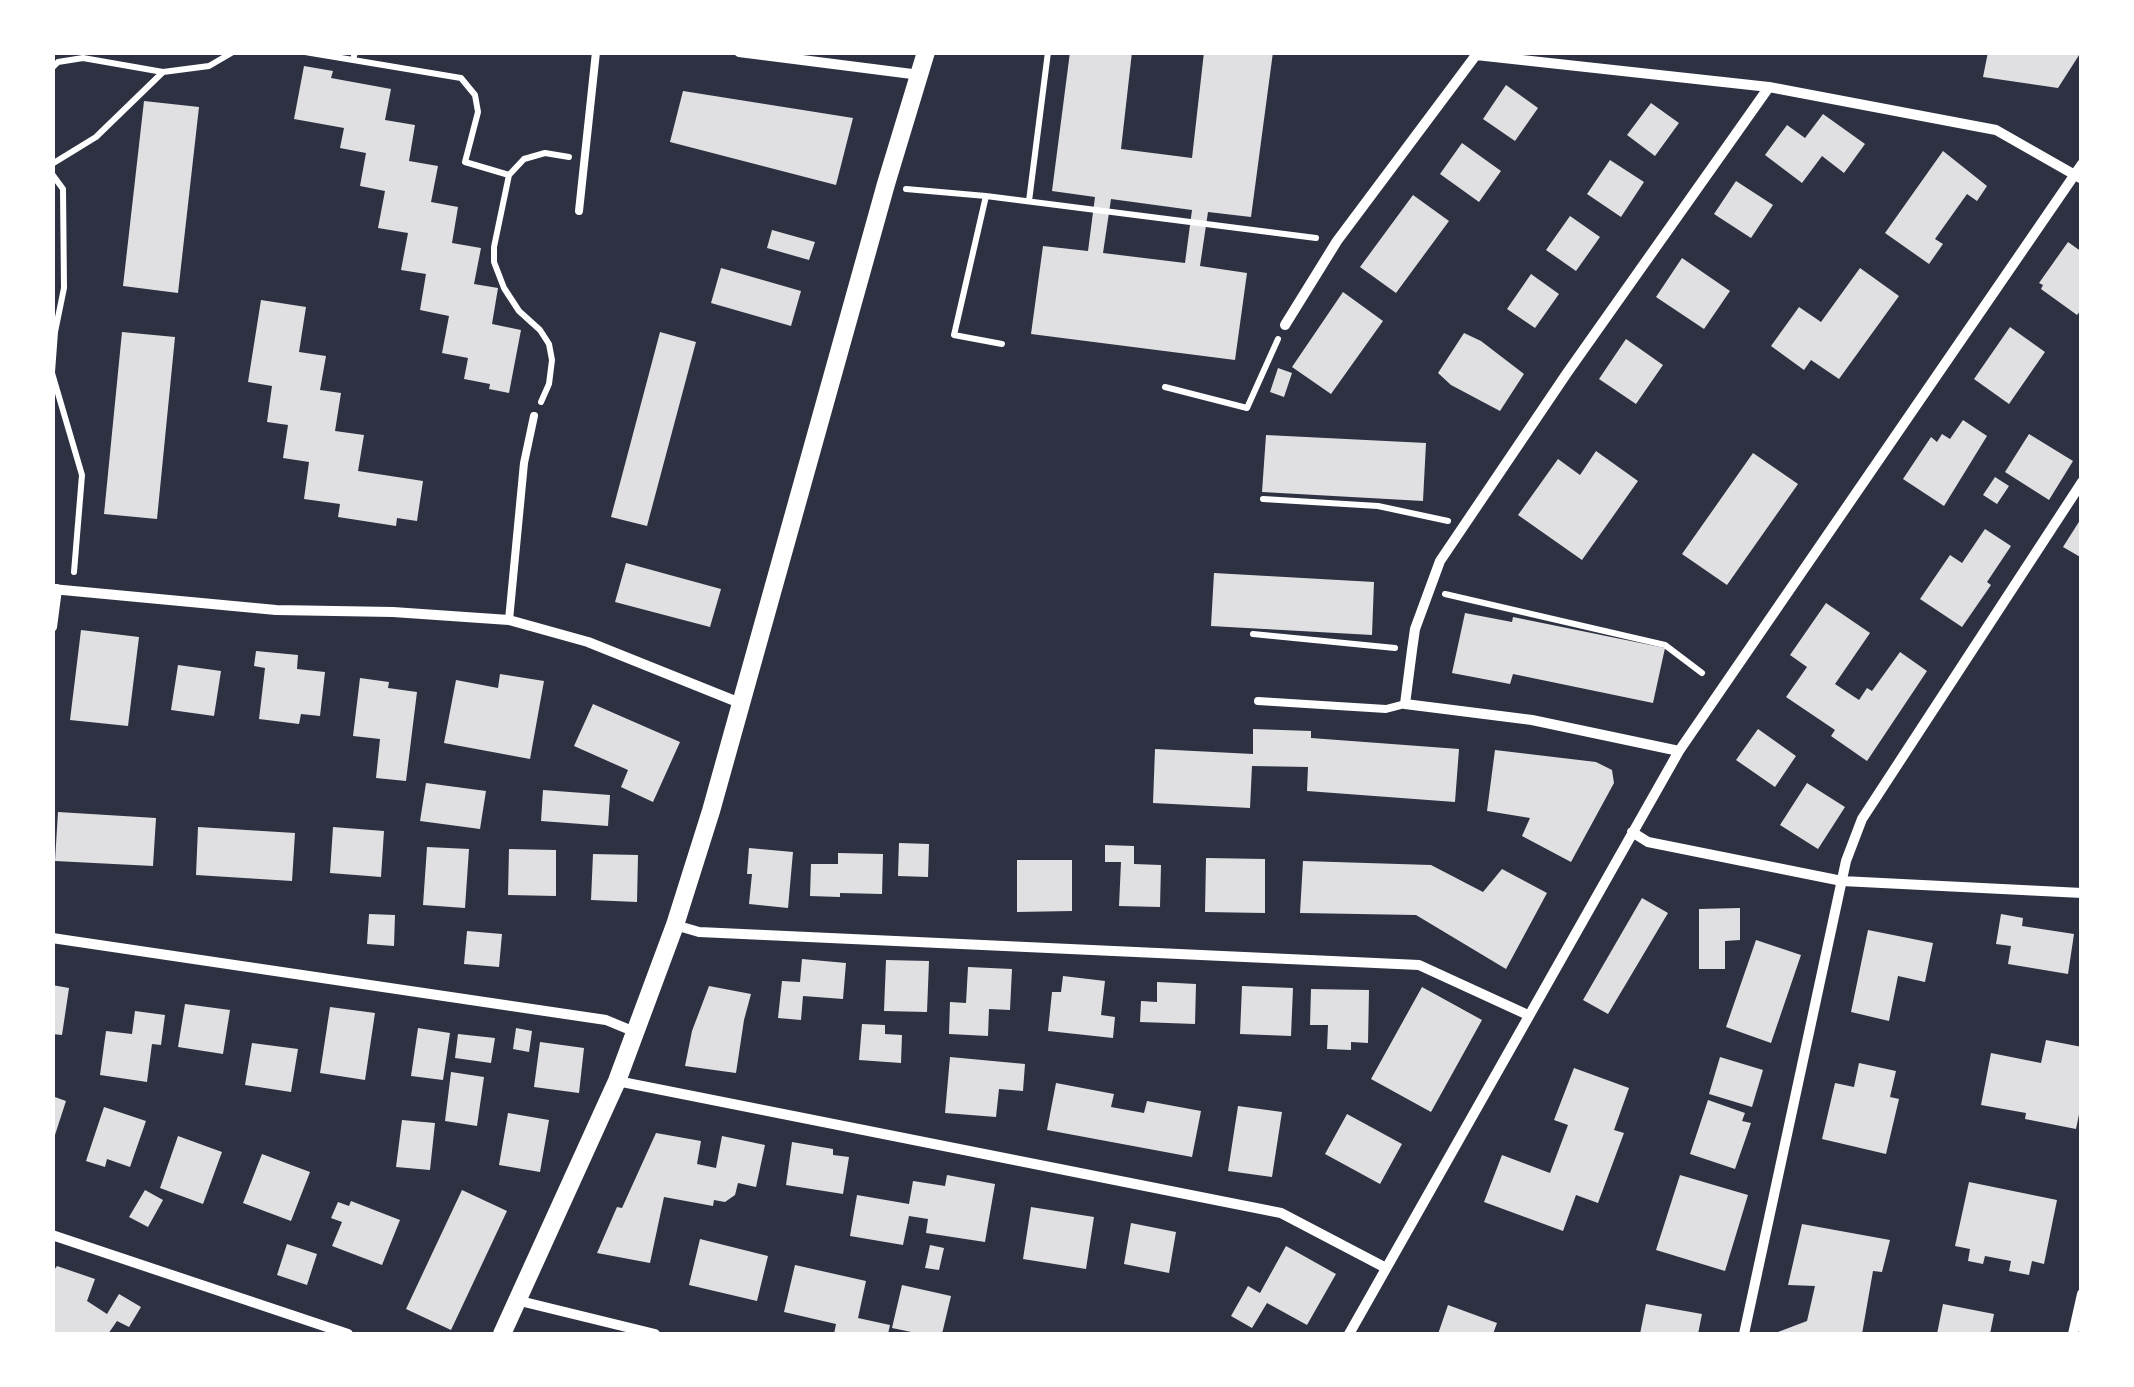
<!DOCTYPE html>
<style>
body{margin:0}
#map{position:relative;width:2134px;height:1387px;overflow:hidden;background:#2d3142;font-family:"DejaVu Sans",sans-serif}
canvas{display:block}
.frame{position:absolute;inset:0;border:55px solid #fff;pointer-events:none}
</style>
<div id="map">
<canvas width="2134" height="1387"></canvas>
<div class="frame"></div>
</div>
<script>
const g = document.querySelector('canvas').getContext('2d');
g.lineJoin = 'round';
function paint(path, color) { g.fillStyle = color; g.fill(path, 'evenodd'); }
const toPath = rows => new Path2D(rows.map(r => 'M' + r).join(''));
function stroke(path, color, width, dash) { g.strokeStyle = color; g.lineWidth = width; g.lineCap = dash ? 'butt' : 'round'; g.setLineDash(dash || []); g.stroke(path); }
const building = toPath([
 [1070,52,1132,52,1121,149,1192,158,1204,52,1273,52,1251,217,1208,212,1200,266,1247,273,1235,360,1031,334,1043,246,1088,251,1095,197,1052,191],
 [1111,199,1192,210,1185,263,1103,253],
 [1988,52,2081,52,2058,88,1983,77],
 [304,66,333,71,331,78,391,89,385,120,415,125,409,161,438,166,431,202,458,207,452,243,481,248,474,284,498,288,492,324,521,330,509,393,489,389,490,384,464,379,468,358,442,353,449,316,420,310,426,274,401,270,408,233,378,228,385,191,360,186,366,153,340,148,344,128,294,119],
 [1506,85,1538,108,1515,141,1483,119],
 [683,91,853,118,836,185,670,142],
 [144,101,199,107,178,293,123,286],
 [1651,103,1679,123,1655,156,1627,135],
 [1823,114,1865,144,1844,173,1822,156,1802,183,1765,155,1787,125,1805,138],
 [1462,143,1501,171,1479,202,1440,174],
 [1943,151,1987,186,1977,201,1967,194,1935,239,1943,244,1929,264,1885,233],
 [1610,160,1644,182,1621,217,1587,194],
 [1736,181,1773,205,1751,238,1714,214],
 [1413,195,1449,221,1396,293,1360,267],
 [1570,216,1600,237,1576,271,1546,250],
 [772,230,815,242,809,260,767,248],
 [2068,242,2082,252,2082,309,2077,315,2041,289,2043,285,2039,283],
 [1682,258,1730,291,1704,329,1656,297],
 [721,268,801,291,791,326,711,303],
 [1860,268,1899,296,1839,379,1811,360,1804,370,1771,346,1799,307,1821,322],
 [1531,274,1559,294,1535,328,1507,309],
 [1343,292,1383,321,1331,394,1292,367],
 [261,300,306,307,299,352,326,356,320,390,341,393,335,431,364,435,358,471,423,481,417,521,397,518,396,526,338,517,340,504,304,499,309,462,283,458,288,425,267,422,272,386,248,382],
 [2010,327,2045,352,2009,404,1974,379],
 [122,332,175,337,157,519,104,514],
 [660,332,696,342,647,526,611,517],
 [1464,333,1481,341,1524,374,1500,411,1451,385,1438,373],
 [1626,339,1663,365,1636,404,1599,379],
 [1278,368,1292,373,1284,397,1270,392],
 [1963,420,1987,436,1944,506,1903,479,1931,437,1937,442,1942,434,1950,439],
 [2029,434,2073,461,2049,500,2005,472],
 [1266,435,1426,443,1423,501,1262,492],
 [1596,451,1638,481,1582,560,1518,515,1558,459,1580,475],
 [1753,453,1798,484,1727,585,1682,554],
 [1995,477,2009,486,1997,504,1983,495],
 [2082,517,2082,558,2063,547],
 [1985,529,2011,546,1987,582,1991,585,1962,627,1920,599,1950,555,1962,563],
 [626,563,721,589,710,627,615,602],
 [1214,573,1374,582,1372,635,1211,626],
 [1826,603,1870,633,1835,684,1859,700,1867,688,1872,691,1900,652,1927,671,1867,761,1831,736,1835,730,1786,697,1807,667,1790,655],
 [1465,613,1512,622,1513,617,1665,648,1653,703,1513,674,1510,684,1452,673],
 [81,630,139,637,128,726,70,720],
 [256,651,298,655,297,669,325,672,320,716,301,714,299,724,259,719,265,668,254,666],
 [178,665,221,671,214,716,171,710],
 [500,674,544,681,530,759,444,743,456,680,498,688],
 [360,678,389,682,388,688,417,692,406,781,376,778,380,739,353,736],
 [593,704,680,742,653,802,621,787,628,770,574,746],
 [1253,729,1311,731,1311,738,1459,749,1455,802,1307,791,1308,767,1252,766,1250,808,1153,803,1155,749,1253,754],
 [1758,729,1796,756,1775,787,1736,760],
 [1495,750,1596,762,1612,770,1614,783,1571,862,1522,836,1530,818,1487,811],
 [426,783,486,791,480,829,420,821],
 [1807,783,1845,807,1818,849,1780,825],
 [543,790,610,795,608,826,541,821],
 [58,812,156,818,153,866,55,861],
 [198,827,295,833,292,881,196,875],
 [333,827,384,831,381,877,330,873],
 [899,843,929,844,928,877,898,876],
 [1105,845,1134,846,1134,864,1161,865,1160,907,1119,906,1121,862,1105,862],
 [427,847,469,849,465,908,423,905],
 [749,848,793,852,788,908,749,904,752,874,747,874],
 [509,849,556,850,556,896,508,895],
 [838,853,883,854,882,894,840,893,840,897,810,896,811,864,838,864],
 [593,854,638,855,637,902,591,900],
 [1206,858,1265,859,1265,913,1205,912],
 [1017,860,1072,860,1072,911,1017,912],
 [1303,861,1431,865,1483,892,1502,869,1547,893,1506,969,1416,915,1300,913],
 [1642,898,1668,913,1608,1014,1583,1000],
 [1740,908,1740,940,1725,941,1725,969,1699,969,1699,909],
 [369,914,395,915,394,946,367,944],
 [2001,914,2023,918,2022,926,2074,934,2068,974,2008,964,2011,946,1996,944],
 [1868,930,1933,943,1925,982,1898,976,1889,1021,1851,1012],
 [467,931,502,934,499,967,464,964],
 [1756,940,1801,955,1771,1043,1726,1027],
 [802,959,846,963,843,999,803,996,801,1020,778,1018,782,981,800,982],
 [886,960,929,961,927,1012,884,1011],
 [968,967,1012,969,1010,1010,989,1009,988,1036,949,1034,950,1002,966,1003],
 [1063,976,1105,981,1101,1015,1115,1017,1113,1038,1048,1031,1052,992,1061,992],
 [1157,982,1196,984,1195,1024,1140,1022,1141,1001,1157,1002],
 [52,985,69,988,62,1035,52,1034],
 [709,986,751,994,744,1020,736,1073,685,1066,692,1031],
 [1242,986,1293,988,1291,1036,1240,1034],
 [1422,987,1482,1020,1431,1112,1371,1079],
 [1311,989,1369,990,1368,1043,1351,1042,1351,1050,1327,1049,1328,1025,1310,1025],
 [185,1004,230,1010,223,1054,178,1047],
 [330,1007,375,1013,365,1080,320,1073],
 [135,1011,165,1015,161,1045,152,1044,147,1082,100,1075,106,1031,132,1034],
 [862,1024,885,1025,885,1034,902,1035,901,1063,859,1060],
 [418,1028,450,1033,443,1080,411,1076],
 [516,1028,532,1031,529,1052,513,1049],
 [458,1034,495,1038,491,1063,455,1058],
 [2046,1040,2082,1047,2082,1100,2076,1129,2025,1119,2026,1113,1981,1105,1991,1053,2041,1063],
 [540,1042,584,1048,579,1093,534,1087],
 [252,1043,298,1049,291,1092,245,1085],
 [950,1057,1025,1064,1023,1091,999,1089,996,1117,945,1113],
 [1720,1057,1763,1070,1752,1107,1709,1094],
 [1859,1063,1896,1071,1890,1097,1899,1099,1886,1154,1822,1139,1835,1083,1854,1087],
 [1574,1068,1629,1088,1614,1130,1624,1133,1598,1203,1576,1195,1563,1231,1484,1202,1502,1155,1550,1173,1568,1125,1554,1120],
 [451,1072,484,1077,477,1126,445,1121],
 [1056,1083,1114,1094,1111,1107,1144,1113,1147,1101,1201,1111,1192,1157,1047,1130],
 [52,1096,66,1101,53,1141,52,1141],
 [1708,1100,1745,1113,1742,1121,1751,1123,1735,1169,1690,1154],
 [1238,1106,1282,1112,1272,1177,1228,1171],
 [104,1107,146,1121,130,1167,107,1159,105,1167,86,1161],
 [508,1113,549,1120,540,1172,499,1165],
 [1347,1114,1402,1144,1380,1184,1325,1154],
 [402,1120,435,1123,430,1170,396,1167],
 [656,1133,701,1141,697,1164,716,1168,722,1136,765,1145,756,1187,738,1183,735,1195,725,1202,714,1200,713,1206,664,1197,650,1263,597,1253,617,1207,622,1208],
 [178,1136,222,1152,203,1204,160,1188],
 [792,1142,833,1149,833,1155,849,1157,843,1194,786,1185],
 [262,1154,310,1172,291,1221,243,1203],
 [947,1175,995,1184,985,1242,926,1233,928,1219,909,1216,903,1245,850,1236,857,1195,909,1204,913,1181,945,1186],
 [1680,1175,1748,1195,1725,1271,1656,1250],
 [1969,1182,2057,1200,2044,1264,2032,1261,2029,1275,2009,1271,2011,1261,1985,1256,1983,1264,1968,1261,1970,1249,1955,1246],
 [145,1190,163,1200,148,1227,129,1217],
 [462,1190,507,1211,451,1330,406,1309],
 [351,1201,400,1220,382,1265,332,1246,342,1222,331,1218,338,1202,349,1206],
 [1031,1207,1094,1217,1086,1269,1023,1259],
 [1131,1223,1176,1232,1169,1273,1124,1264],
 [1802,1224,1890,1240,1882,1272,1873,1271,1862,1334,1779,1334,1778,1332,1807,1321,1815,1286,1788,1285],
 [700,1239,768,1256,757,1301,689,1285],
 [287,1244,317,1254,307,1285,277,1275],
 [930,1245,944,1248,939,1270,925,1268],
 [1286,1246,1336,1274,1307,1325,1267,1303,1252,1328,1231,1316,1248,1286,1260,1293],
 [795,1265,866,1281,858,1318,890,1325,888,1334,834,1334,836,1324,784,1312],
 [57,1266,95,1279,87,1301,107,1314,119,1294,141,1307,129,1327,117,1321,108,1334,52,1334,52,1273],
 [902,1285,951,1296,942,1334,921,1334,892,1328],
 [1646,1304,1702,1314,1698,1334,1640,1334],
 [1943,1304,1994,1314,1990,1334,1937,1334],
 [1448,1305,1497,1323,1493,1334,1438,1334]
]);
const path = toPath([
 [305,52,353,60],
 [355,52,353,60,461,78,475,95,478,112,465,162,509,175],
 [52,68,58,62,83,58,163,72],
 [52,164,96,137,163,72,209,66,233,52],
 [52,174,63,189,64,288,55,332,52,372],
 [906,189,986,196,1316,238],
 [986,196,954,335,1002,344],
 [1029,201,1048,52],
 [52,373,82,475,74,572],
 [1165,387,1247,408,1278,339],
 [541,402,549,384,552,360,549,344,540,330,519,311,504,288,494,262,494,247,509,175,524,159,545,153,569,157],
 [1263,499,1378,506,1448,521],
 [1445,594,1665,645,1702,673],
 [1253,634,1395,648]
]);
const service = toPath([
 [579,211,596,52],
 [509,620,524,463,534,416],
 [1258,701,1386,709,1405,704]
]);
const minor = toPath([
 [739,52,920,75],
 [1285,325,1337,241,1476,55,1769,87,1996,130,2082,179],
 [52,589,276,610,393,612,509,620,588,642,740,703],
 [52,627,57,589],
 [1679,751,1532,720,1405,704,1412,650,1415,629,1440,561,1567,373,1769,87],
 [1632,832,1648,842,1842,881,2082,893],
 [675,925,699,932,1419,965,1528,1015],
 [52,938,606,1020,635,1032],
 [617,1081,1281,1213,1386,1268],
 [52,1235,348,1334],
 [520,1301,655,1334],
 [1349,1334,1679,751,2082,164],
 [1744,1334,1846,861,1862,819,2082,482],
 [2073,1334,2082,1294]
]);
const tertiary = toPath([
 [502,1334,617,1081,675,925,711,811,886,184,926,52]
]);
paint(building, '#e0e0e3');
stroke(path, '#fff', 6);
stroke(service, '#fff', 8);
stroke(minor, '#fff', 10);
stroke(tertiary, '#fff', 18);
</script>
